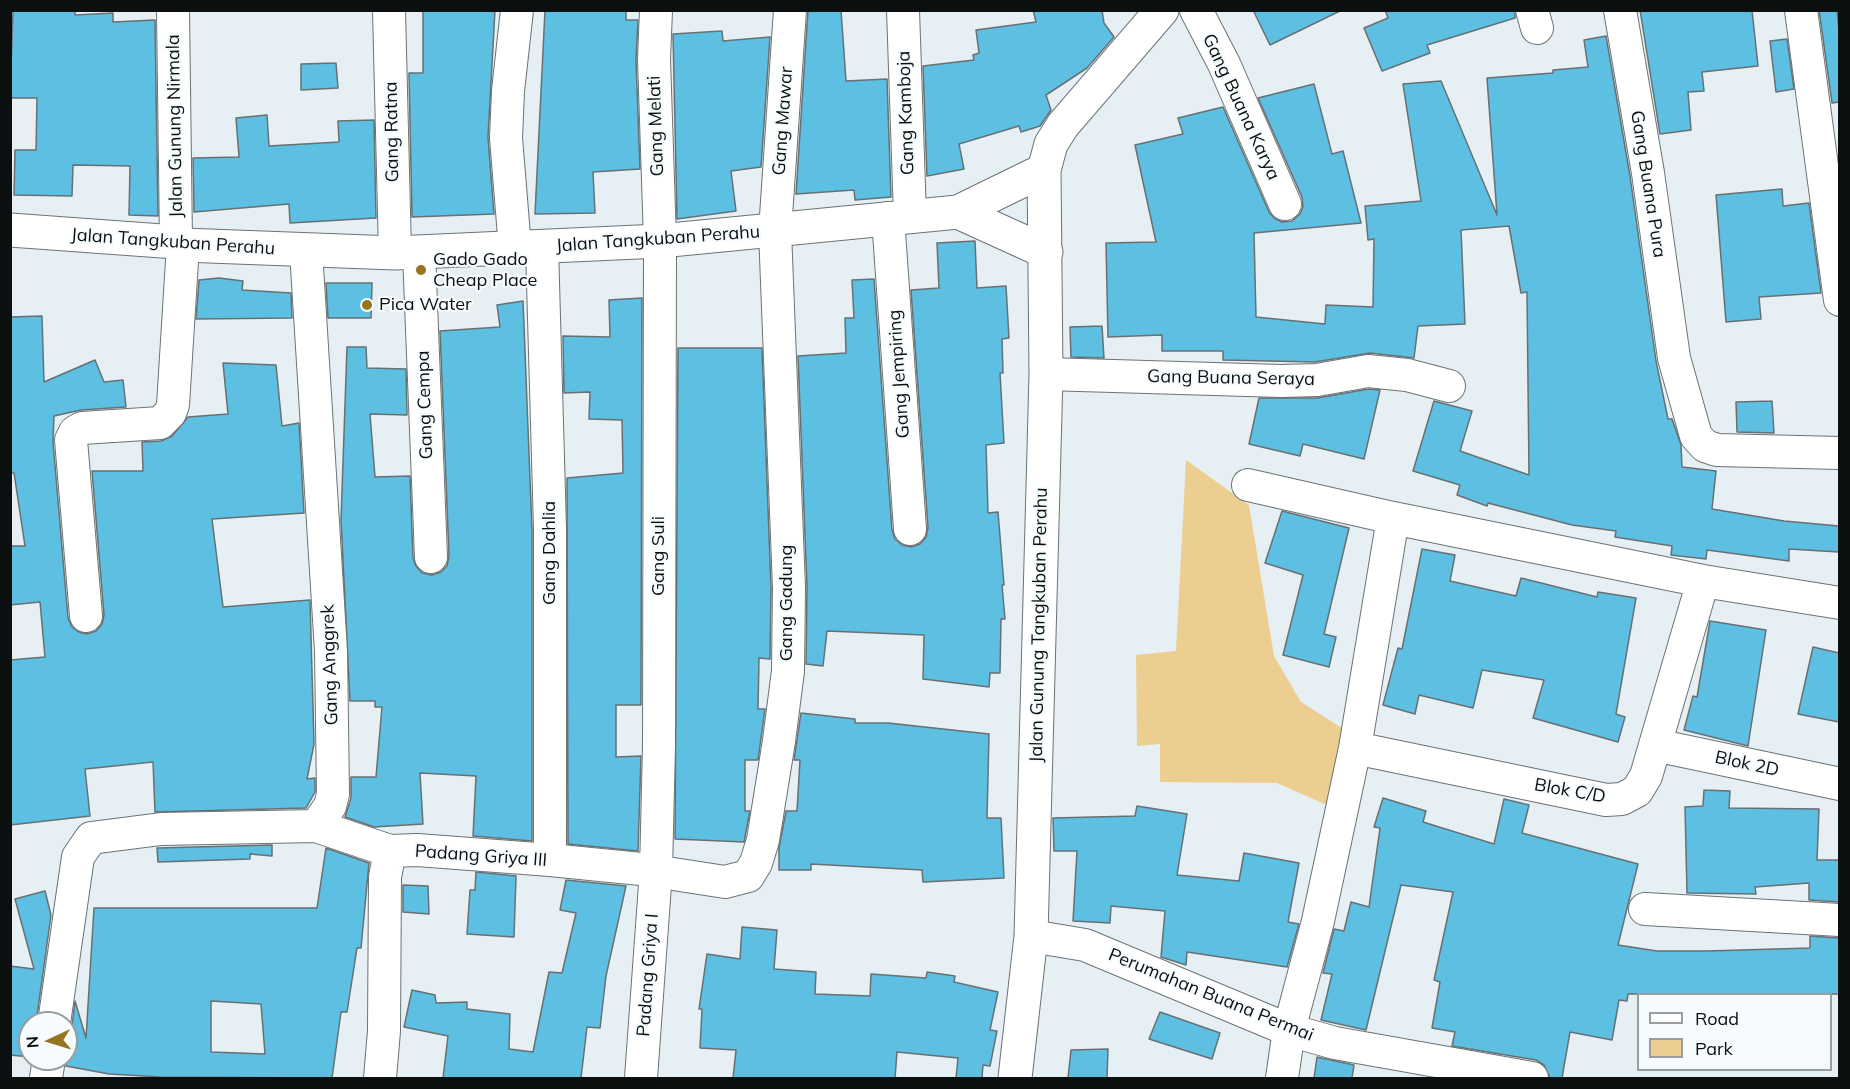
<!DOCTYPE html>
<style>
body{margin:0}
#map{position:relative;width:1850px;height:1089px;overflow:hidden;background:#e6eff3;font-family:Mulish,sans-serif}
canvas{display:block}
.frame{position:absolute;inset:0;border:12px solid #0c0f10;pointer-events:none}
.legend{position:absolute;left:1637px;top:993px;width:195px;height:78px;box-sizing:border-box;background:#f6fcfe;border:2px solid #989d9f;margin:0;padding:8px 10px;list-style:none;font-size:18px;color:#0c0f10}
.legend li{display:flex;align-items:center;gap:12px;height:30px}
.legend b{width:30px;border:2px solid #989d9f}
.north{position:absolute;left:18px;top:1011px;width:60px;height:60px;box-sizing:border-box;background:#f6fcfe;border:2px solid #989d9f;border-radius:50%;rotate:266deg;font-size:16px;font-weight:700;line-height:24px;text-align:center;color:#0c0f10}
.north::after{content:'';display:block;margin:auto;width:21px;height:27px;background:#97751e;clip-path:polygon(50% 0,100% 100%,50% 72%,0 100%)}
</style>
<div id="map">
<canvas width="1850" height="1089"></canvas>
<div class="frame"></div>
<ul class="legend">
<li><b style="height:8px;background:#fff"></b>Road</li>
<li><b style="height:16px;background:#eccf90"></b>Park</li>
</ul>
<div class="north">N</div>
</div>
<script>
const g = document.querySelector('canvas').getContext('2d');
g.lineJoin = 'round';
function paint(path, color) { g.fillStyle = color; g.fill(path, 'evenodd'); }
const toPath = rows => new Path2D(rows.map(r => 'M' + r).join(''));
function stroke(path, color, width, dash) { g.strokeStyle = color; g.lineWidth = width; g.lineCap = dash ? 'butt' : 'round'; g.setLineDash(dash || []); g.stroke(path); }
function label(font, color, halo, rows, align = 'center') {
  g.font = font + ' Mulish,sans-serif'; g.lineWidth = 4.5; g.setLineDash([]); g.textBaseline = 'middle'; g.strokeStyle = halo; g.fillStyle = color; for (const [text, x, y, turn = 0] of rows) {
    g.save(); g.translate(x, y); g.rotate((+turn || 0) * Math.PI / 180); g.textAlign = isNaN(turn) ? turn : align; if (halo) g.strokeText(text, 0, 0); g.fillText(text, 0, 0); g.restore();
  }
}
const green = toPath([
 [1186,460,1249,505,1274,656,1301,702,1359,739,1345,813,1277,783,1160,782,1160,744,1137,746,1136,655,1176,651]
]);
const building = toPath([
 [13,10,75,10,75,15,113,13,113,22,155,20,158,216,129,215,130,166,73,165,72,196,14,195,15,150,36,150,37,98,10,98,13,10],
 [423,10,495,10,488,137,494,214,412,217,409,73,423,73,423,10],
 [545,10,626,10,626,20,638,20,636,60,640,169,593,172,595,213,535,214,545,10],
 [808,10,841,10,846,81,887,79,891,197,855,200,854,190,796,194,808,10],
 [1033,10,1102,10,1104,23,1114,37,1087,68,1046,95,1051,110,1040,126,1021,132,1019,126,959,144,964,169,927,176,923,66,974,60,973,55,979,53,976,30,1036,22,1033,10],
 [1253,10,1342,10,1270,45,1253,10],
 [1385,10,1515,10,1515,18,1427,45,1430,53,1382,71,1364,28,1388,18,1385,10],
 [1640,10,1752,10,1758,66,1702,72,1704,91,1688,92,1691,130,1660,134,1640,10],
 [1819,10,1837,10,1839,31,1839,102,1832,103,1819,10],
 [722,31,723,41,770,37,761,167,731,171,736,211,677,219,673,34,722,31],
 [1606,36,1630,176,1656,361,1668,419,1672,419,1681,445,1682,467,1716,471,1712,509,1784,521,1839,526,1839,552,1789,549,1789,561,1707,550,1706,559,1671,555,1672,546,1615,537,1616,531,1572,525,1488,503,1487,506,1457,495,1460,485,1413,471,1434,401,1472,411,1460,451,1529,475,1527,292,1521,293,1509,226,1461,230,1465,324,1418,326,1414,358,1370,353,1315,362,1223,360,1223,351,1162,351,1162,335,1108,337,1106,243,1156,242,1135,145,1183,134,1178,118,1223,107,1269,212,1274,218,1282,222,1292,221,1300,214,1303,207,1302,197,1258,98,1314,84,1332,154,1343,151,1361,223,1254,233,1256,317,1325,324,1326,305,1373,307,1374,239,1368,240,1365,206,1421,201,1403,84,1441,81,1497,215,1487,78,1553,73,1553,70,1588,67,1584,40,1606,36],
 [1787,39,1794,89,1776,92,1770,41,1787,39],
 [336,63,338,88,301,90,301,64,336,63],
 [267,115,269,146,339,142,338,121,374,120,376,218,290,223,289,204,194,212,193,158,239,157,236,118,267,115],
 [1782,189,1783,206,1809,203,1821,293,1759,297,1761,319,1726,322,1716,195,1782,189],
 [975,241,977,288,1006,286,1009,338,1002,339,1003,373,1000,373,1004,443,986,445,988,513,998,512,1004,585,1002,585,1005,619,1001,619,1000,673,990,673,989,687,923,679,924,635,827,631,823,666,806,664,807,587,798,356,846,353,845,318,854,318,852,280,874,279,892,530,895,539,902,545,911,547,920,544,926,537,928,528,911,290,939,288,937,243,975,241],
 [219,278,243,281,242,290,291,293,292,318,196,319,199,280,219,278],
 [326,283,372,283,371,318,328,318,326,283],
 [642,298,641,705,616,705,616,757,641,756,638,851,568,844,567,478,623,473,622,420,589,419,590,392,564,393,563,336,610,337,609,300,642,298],
 [523,301,532,529,532,841,473,836,476,776,420,773,423,824,374,827,345,817,351,798,351,777,376,777,382,707,375,707,375,701,350,701,341,520,347,347,366,347,367,368,406,369,407,415,370,414,375,477,410,476,413,558,416,566,422,573,432,575,441,572,447,566,449,556,440,331,500,327,497,305,523,301],
 [42,316,44,382,95,360,104,382,123,380,126,407,81,410,54,416,53,442,68,618,72,627,79,632,87,634,96,631,102,624,104,615,92,471,143,471,142,442,161,441,172,436,188,417,228,414,223,363,276,365,282,426,299,423,304,513,212,519,223,607,310,600,314,744,307,779,315,778,315,792,306,808,155,812,153,762,85,769,90,816,10,825,10,660,45,657,40,602,10,605,10,546,25,546,14,473,10,473,10,317,42,316],
 [1102,326,1104,358,1071,357,1070,327,1102,326],
 [678,348,762,348,771,588,770,659,759,658,758,709,765,709,758,760,745,760,745,811,750,811,744,842,675,839,678,348],
 [1369,389,1380,390,1364,459,1303,444,1300,456,1249,444,1259,398,1317,398,1369,389],
 [1772,401,1774,433,1737,432,1736,402,1772,401],
 [1282,511,1349,528,1324,634,1336,637,1329,667,1283,655,1303,575,1265,563,1282,511],
 [1422,549,1455,555,1450,581,1516,596,1521,578,1597,597,1598,592,1636,598,1616,714,1625,717,1618,742,1533,718,1544,680,1482,670,1473,708,1419,695,1415,714,1383,705,1398,648,1402,649,1422,549],
 [1710,621,1766,630,1748,746,1684,730,1693,696,1697,697,1710,621],
 [1813,647,1839,653,1839,722,1798,714,1813,647],
 [801,713,855,719,855,723,888,723,989,734,987,818,1001,818,1004,878,923,882,922,870,811,864,811,870,779,870,779,848,786,811,797,811,800,760,794,760,801,713],
 [1704,790,1730,791,1729,808,1819,809,1817,860,1839,860,1839,902,1809,900,1809,883,1755,887,1756,894,1687,893,1685,807,1703,806,1704,790],
 [1383,798,1426,811,1423,822,1494,844,1504,799,1529,805,1522,833,1638,864,1618,945,1657,951,1707,951,1810,948,1810,936,1839,938,1839,994,1628,994,1627,1001,1619,1000,1612,1040,1570,1032,1562,1078,1550,1078,1544,1065,1536,1060,1452,1046,1455,1032,1432,1028,1440,982,1434,980,1453,892,1401,885,1366,1030,1321,1020,1332,974,1323,973,1334,929,1344,931,1351,902,1369,907,1380,828,1374,827,1383,798],
 [1137,806,1187,814,1177,875,1239,881,1244,853,1299,863,1288,922,1299,924,1287,967,1187,952,1186,965,1161,957,1165,911,1111,906,1110,923,1073,921,1077,851,1054,851,1053,818,1135,816,1137,806],
 [272,845,272,856,250,854,250,859,158,862,157,848,272,845],
 [326,848,369,863,361,948,357,948,347,1012,341,1012,332,1078,161,1077,109,1074,66,1066,66,1036,72,1026,75,1001,86,1038,94,908,317,908,326,848],
 [211,1001,261,1004,265,1054,211,1052,211,1001],
 [476,872,516,876,514,937,467,934,470,890,475,890,476,872],
 [566,880,626,886,606,976,600,1028,587,1027,581,1078,443,1078,448,1036,404,1027,412,990,435,995,436,1003,467,1002,467,1009,510,1014,509,1049,533,1052,549,972,562,973,576,913,560,910,566,880],
 [403,885,428,886,429,914,403,912,403,885],
 [45,891,51,915,36,1023,30,1023,30,1057,10,1055,10,966,34,969,15,899,45,891],
 [742,927,777,930,774,969,816,972,815,994,870,996,871,974,926,978,927,972,955,976,954,982,998,992,990,1030,997,1031,990,1066,983,1065,982,1078,956,1078,958,1058,897,1052,895,1078,733,1078,736,1050,700,1048,702,1009,699,1009,707,954,740,959,742,927],
 [1160,1012,1220,1033,1212,1059,1149,1039,1160,1012],
 [1108,1049,1107,1078,1068,1078,1071,1050,1108,1049],
 [1317,1057,1354,1065,1352,1078,1314,1078,1317,1057]
]);
const street = toPath([
 [173,10,176,242],
 [389,10,395,253],
 [903,10,910,216],
 [1196,10,1224,64,1285,204],
 [1532,10,1537,28],
 [1620,10,1648,173,1674,358,1696,436,1705,446,1717,450,1840,453],
 [1801,10,1840,300],
 [888,218,910,529],
 [542,247,550,529,550,860],
 [515,248,506,138,508,91,517,10],
 [419,253,431,557],
 [1046,374,1281,381,1317,380,1368,371,1407,375,1449,386],
 [1248,485,1393,518,1703,581,1840,603],
 [86,616,71,440,75,432,82,428,160,423,170,413,173,405,183,245],
 [1655,745,1840,784],
 [1355,748,1606,800,1622,799,1637,791,1646,776,1703,581],
 [316,826,390,851],
 [1645,909,1840,920],
 [1031,936,1085,945,1289,1030,1335,1043,1532,1078],
 [54,1023,78,857,91,838,161,829,316,826,330,806,333,794,331,651,306,251],
 [46,1078,49,1059],
 [380,1078,384,1031,385,877,390,851,417,850,550,860,641,869,725,882,748,876,756,863,763,840,779,741,788,671,789,588,775,231,790,10],
 [641,1078,656,871,659,746,660,241,654,59,656,10],
 [1282,1078,1289,1030,1318,921,1355,748,1393,518]
]);
const secondary = toPath([
 [958,212,1044,170],
 [10,230,176,242,183,245,395,253,660,241,958,212,1046,252],
 [1015,1078,1031,936,1046,374,1044,170,1051,144,1063,125,1162,10]
]);
const markers = [
 [421,270,6,"#97751e"],
 [367,305,6,"#97751e"]
];
const streetNames = [
 ["Gang Buana Karya",1241,107,65],
 ["Gang Kamboja",906,113,-92],
 ["Gang Mawar",783,121,-86],
 ["Jalan Gunung Nirmala",175,126,-91],
 ["Gang Melati",656,126,-92],
 ["Gang Ratna",392,132,-91],
 ["Gang Buana Pura",1648,184,81],
 ["Jalan Tangkuban Perahu",658,239,-4],
 ["Jalan Tangkuban Perahu",173,242,4],
 ["Gang Jempiring",899,374,-94],
 ["Gang Buana Seraya",1231,378,1],
 ["Gang Cempa",425,405,-92],
 ["Gang Dahlia",550,553,-90],
 ["Gang Suli",659,556,-90],
 ["Gang Gadung",787,603,-90],
 ["Jalan Gunung Tangkuban Perahu",1039,625,-89],
 ["Gang Anggrek",330,665,-92],
 ["Blok 2D",1747,764,12],
 ["Blok C/D",1570,791,10],
 ["Padang Griya III",481,856,4],
 ["Padang Griya I",648,975,-86],
 ["Perumahan Buana Permai",1211,995,22]
];
const poiNames = [
 ["Gado Gado",433,260],
 ["Cheap Place",433,281],
 ["Pica Water",379,305]
];
paint(green, '#eccf90');
paint(building, '#5dbfe2');
stroke(building, '#677073', 1.5);
stroke(street, '#6b7376', 34);
stroke(secondary, '#6b7376', 35);
stroke(street, '#fff', 32);
stroke(secondary, '#fff', 33);
for (const [x, y, r, color] of markers) { const dot = new Path2D(); dot.arc(x, y, r, 0, 2 * Math.PI); g.fillStyle = color; g.fill(dot); stroke(dot, '#f6fcfe', 2); }
label('18px', '#0c0f10', '#f6fcfe', streetNames);
label('18px', '#0c0f10', '#f6fcfe', poiNames, 'left');
</script>
